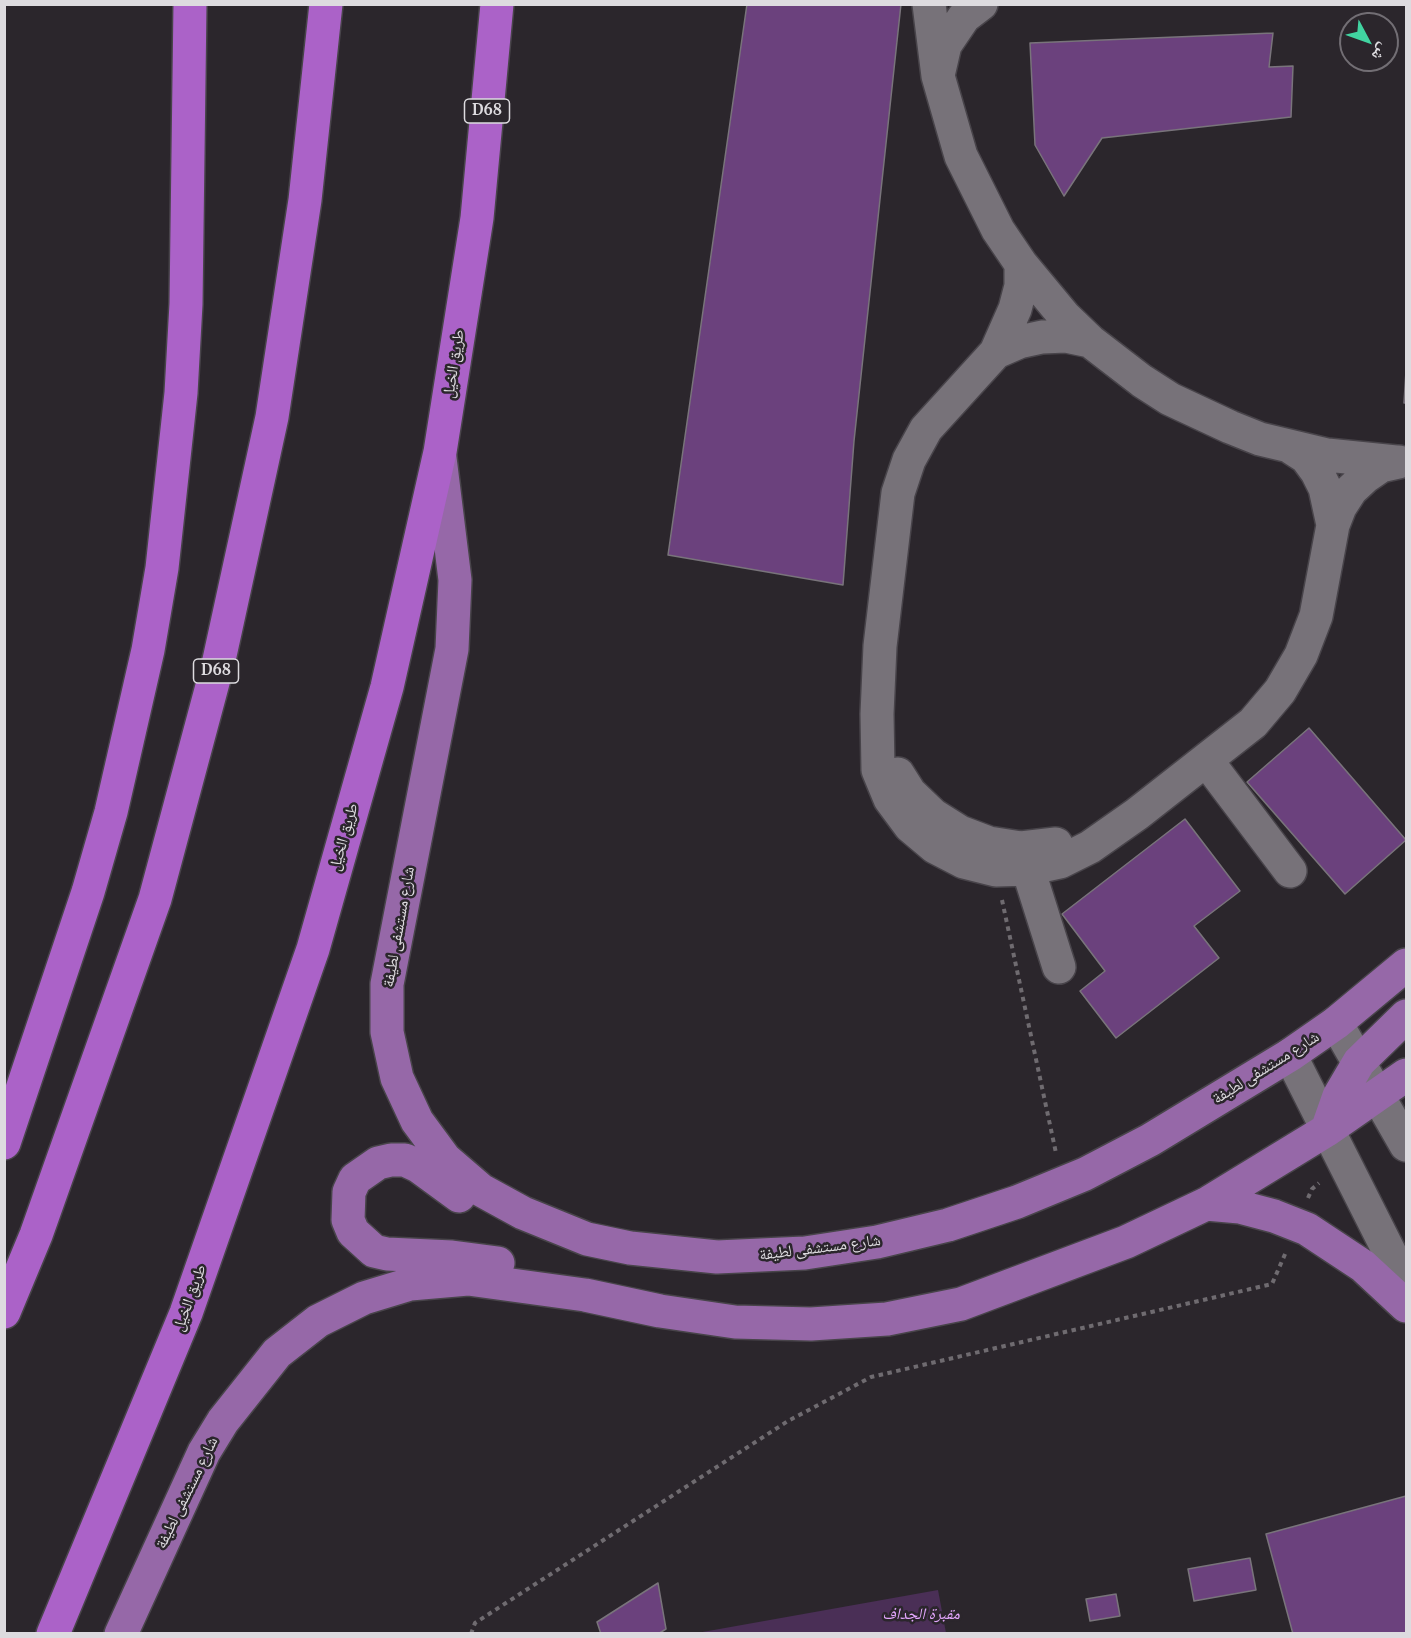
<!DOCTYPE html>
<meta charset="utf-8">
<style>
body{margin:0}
#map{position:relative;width:1411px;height:1638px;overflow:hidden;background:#2b262c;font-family:Merriweather,"Noto Naskh Arabic",serif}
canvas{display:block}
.frame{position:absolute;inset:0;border:6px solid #dddbdf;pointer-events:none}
.north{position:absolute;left:1339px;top:12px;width:60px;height:60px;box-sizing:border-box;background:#2b262c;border:2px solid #726e74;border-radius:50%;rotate:131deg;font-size:16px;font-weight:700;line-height:24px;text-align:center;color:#dddbdf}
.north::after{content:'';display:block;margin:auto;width:21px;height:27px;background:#41d4a1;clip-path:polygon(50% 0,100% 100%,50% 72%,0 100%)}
</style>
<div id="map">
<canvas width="1411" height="1638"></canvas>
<div class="frame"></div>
<div class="north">ش</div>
</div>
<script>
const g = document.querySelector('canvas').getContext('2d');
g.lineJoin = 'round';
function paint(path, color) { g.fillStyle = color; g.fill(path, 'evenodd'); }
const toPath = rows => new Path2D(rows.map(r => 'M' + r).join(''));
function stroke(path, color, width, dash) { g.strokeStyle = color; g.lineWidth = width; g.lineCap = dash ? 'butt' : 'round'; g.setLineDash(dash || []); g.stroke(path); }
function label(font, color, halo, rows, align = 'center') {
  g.font = font + ' Merriweather,"Noto Naskh Arabic",serif'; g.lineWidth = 5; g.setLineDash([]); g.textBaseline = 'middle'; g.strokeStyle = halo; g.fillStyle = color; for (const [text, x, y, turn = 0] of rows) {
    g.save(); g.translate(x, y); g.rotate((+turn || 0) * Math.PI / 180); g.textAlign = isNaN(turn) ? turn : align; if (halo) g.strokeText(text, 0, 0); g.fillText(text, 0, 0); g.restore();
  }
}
const green = toPath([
 [938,1590,946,1633,697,1633]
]);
const building = toPath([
 [747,4,901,4,854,441,843,585,668,555,747,4],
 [1273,33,1269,67,1293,66,1291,117,1102,138,1064,196,1035,145,1030,43,1273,33],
 [1406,371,1406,403,1404,403,1406,371],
 [1309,728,1406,840,1345,894,1247,782,1309,728],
 [1185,819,1240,891,1194,926,1219,958,1116,1038,1080,991,1105,971,1062,914,1185,819],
 [1406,1496,1406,1634,1293,1634,1266,1534,1406,1496],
 [1250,1558,1256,1590,1194,1601,1188,1569,1250,1558],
 [658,1583,666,1629,658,1634,601,1634,597,1622,658,1583],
 [1116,1594,1120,1616,1090,1621,1086,1599,1116,1594]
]);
const path = toPath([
 [1002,900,1056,1153],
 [1308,1198,1312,1189,1319,1183],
 [471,1634,475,1623,664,1501,788,1421,871,1377,1272,1284,1286,1252]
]);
const minor = toPath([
 [929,4,938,76,961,156,998,230,1021,264,1065,317,1090,341,1142,381,1170,399,1230,427,1260,439,1327,455,1396,462],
 [939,71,945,45,964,17,981,4],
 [1021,264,1021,286,1015,309,996,352,926,429,909,460,898,493,880,646,877,714,878,770,890,799,910,826,935,847,964,862,996,870,1028,869,1060,862,1090,847,1137,814,1253,723,1280,691,1301,655,1316,616,1333,525,1340,507,1351,490,1365,477,1381,466,1399,462],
 [996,352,1019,342,1042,337,1066,336,1090,341],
 [1292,448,1306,457,1317,472,1325,488,1333,525],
 [1207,761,1290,871],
 [898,774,910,793,933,815,960,832,989,843,1021,848,1056,844],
 [1028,869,1059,967],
 [1336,1023,1406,1145],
 [1290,1055,1406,1285]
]);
const major = toPath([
 [440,458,455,580,452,649,387,984,387,1032,397,1078,417,1121,445,1159,481,1190,523,1213,587,1239,630,1248,717,1257,805,1253,877,1242,948,1225,1017,1202,1085,1174,1150,1140,1290,1055,1336,1023,1406,965],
 [1327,1130,1339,1096,1359,1062,1406,1016],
 [459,1196,418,1166,405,1160,391,1160,378,1163,355,1179,349,1192,348,1220,353,1232,374,1251,387,1254,452,1257,498,1263],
 [1206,1204,1240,1207,1274,1216,1307,1229,1363,1266,1406,1306],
 [121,1634,204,1452,223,1421,277,1353,318,1321,364,1298,410,1284,468,1279,585,1295,660,1311,735,1322,811,1324,887,1319,961,1304,1126,1242,1206,1204,1327,1130,1406,1075]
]);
const highway = toPath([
 [4,1143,88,892,111,812,148,650,162,568,181,393,186,304,190,4],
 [4,1312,36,1235,155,899,219,660,272,417,305,200,326,4],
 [53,1634,186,1313,313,949,387,687,440,452,477,218,497,4]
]);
const shields = [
 [487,111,45],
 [216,671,45]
];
const shieldNames = [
 ["D68",487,111],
 ["D68",216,671]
];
const streetNames = [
 ["طريق الخيل",454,364,-81],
 ["طريق الخيل",344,837,-74],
 ["شارع مستشفى لطيفة",399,927,-80],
 ["شارع مستشفى لطيفة",1266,1068,-32],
 ["شارع مستشفى لطيفة",820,1248,-7],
 ["طريق الخيل",190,1298,-70],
 ["شارع مستشفى لطيفة",187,1493,-64]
];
const parkNames = [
 ["مقبرة الجداف",921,1614]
];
paint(green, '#4a2f56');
paint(building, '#6b417d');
stroke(building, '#79747b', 1.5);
stroke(minor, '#48444a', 36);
stroke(major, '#48444a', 36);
stroke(highway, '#48444a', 36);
stroke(path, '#6f6b70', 4, [4.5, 4.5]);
stroke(minor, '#777279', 33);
stroke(major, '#9668a8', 33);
stroke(highway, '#ab62c8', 33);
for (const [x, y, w] of shields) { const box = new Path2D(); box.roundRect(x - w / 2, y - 12, w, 24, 4.5); g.fillStyle = '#2b262c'; g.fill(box); stroke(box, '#dddbdf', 1.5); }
label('bold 15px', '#dddbdf', null, shieldNames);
label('16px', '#dddbdf', '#2b262c', streetNames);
label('italic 16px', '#e3a6fd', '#2b262c', parkNames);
</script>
